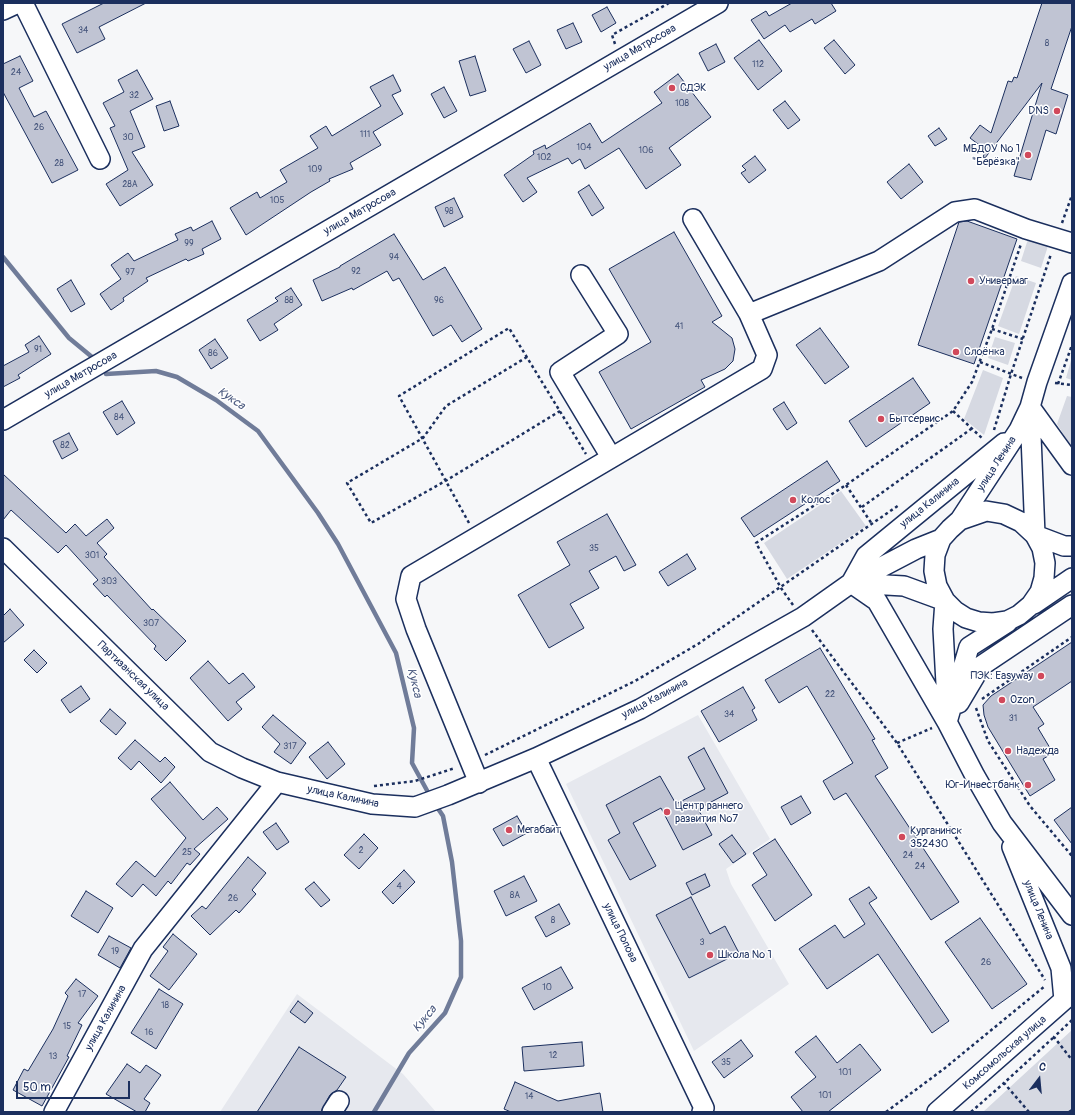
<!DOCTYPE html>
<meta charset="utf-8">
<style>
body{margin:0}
#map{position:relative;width:1075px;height:1115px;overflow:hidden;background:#f6f7f9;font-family:Pangolin,sans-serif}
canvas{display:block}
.frame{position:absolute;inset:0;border:4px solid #1b2f5e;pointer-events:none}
.north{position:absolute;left:1019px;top:1059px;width:40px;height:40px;-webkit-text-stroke:3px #fff;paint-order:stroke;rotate:16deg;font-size:11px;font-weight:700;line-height:16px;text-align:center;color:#1b2f5e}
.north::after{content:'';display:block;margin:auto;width:14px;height:18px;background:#1b2f5e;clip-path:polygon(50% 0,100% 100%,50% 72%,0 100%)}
.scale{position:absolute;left:16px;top:1081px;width:114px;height:18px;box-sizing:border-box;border:2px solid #1b2f5e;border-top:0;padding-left:5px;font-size:12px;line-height:14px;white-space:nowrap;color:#1b2f5e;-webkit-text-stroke:3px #fff;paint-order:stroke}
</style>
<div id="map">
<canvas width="1075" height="1115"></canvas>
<div class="frame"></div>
<div class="north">С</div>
<div class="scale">50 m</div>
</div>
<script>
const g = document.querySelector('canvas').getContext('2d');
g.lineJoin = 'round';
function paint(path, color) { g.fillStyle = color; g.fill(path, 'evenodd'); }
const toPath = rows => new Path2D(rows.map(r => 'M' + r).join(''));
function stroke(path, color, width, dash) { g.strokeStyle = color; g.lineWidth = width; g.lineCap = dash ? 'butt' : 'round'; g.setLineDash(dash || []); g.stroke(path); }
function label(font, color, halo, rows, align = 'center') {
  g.font = font + ' Pangolin,sans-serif'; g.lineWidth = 3; g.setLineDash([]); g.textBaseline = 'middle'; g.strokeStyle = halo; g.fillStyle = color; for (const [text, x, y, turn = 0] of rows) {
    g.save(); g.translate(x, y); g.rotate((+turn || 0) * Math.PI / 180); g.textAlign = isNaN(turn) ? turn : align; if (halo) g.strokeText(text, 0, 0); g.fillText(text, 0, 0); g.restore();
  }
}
const built = toPath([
 [698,715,770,839,726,869,731,884,789,984,694,1051,566,784],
 [297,994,403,1074,436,1112,220,1112]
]);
const green = toPath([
 [1028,239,1048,246,1041,268,1021,261],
 [1016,276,1036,283,1019,334,998,326],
 [995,337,1015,343,1008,365,988,358],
 [1072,357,1072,380,1066,378],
 [983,370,1003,378,984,435,964,419],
 [1067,396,1072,397,1072,448,1057,424],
 [841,491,866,526,787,579,764,543],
 [1072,1030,1072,1112,983,1112]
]);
const stream = toPath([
 [3,257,69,338,92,357],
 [106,374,156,371,177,377,216,400,258,431,318,513,338,544,396,653,414,728,412,763,430,796],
 [374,1112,409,1053,445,1013,461,977,461,941,452,862,443,816,435,804]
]);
const building = toPath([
 [104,3,146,3,99,27,105,39,77,53,62,24,104,3],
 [792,3,831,3,836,11,815,24,812,19,790,32,785,25,764,39,751,20,766,11,769,16,792,3],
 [1042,3,1072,3,1072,26,1051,89,1068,95,1056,134,1046,130,1031,180,1014,176,1042,83,985,158,983,157,986,150,970,138,980,125,991,133,1008,81,1012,82,1014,77,1017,78,1042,3],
 [607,7,616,23,601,32,592,15,607,7],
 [573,23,582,42,566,49,557,30,573,23],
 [759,40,782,71,758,90,734,58,759,40],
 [834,40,855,65,845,74,824,48,834,40],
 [529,41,541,65,526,73,513,49,529,41],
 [716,44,725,62,708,71,699,53,716,44],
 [20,56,33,81,19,88,34,117,46,111,78,170,52,183,3,92,3,64,20,56],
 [475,56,486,91,470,96,459,61,475,56],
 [137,70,153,99,130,111,145,147,132,152,153,185,120,206,106,184,128,170,110,128,115,126,103,103,124,92,118,80,137,70],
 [678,74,711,117,669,148,681,165,646,189,619,148,585,169,580,159,572,164,568,158,527,178,537,192,523,202,504,175,534,154,533,151,545,145,546,149,590,123,602,143,662,103,654,92,678,74],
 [393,75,401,91,392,95,403,114,373,132,381,145,350,163,353,169,329,179,330,181,311,192,246,235,230,208,257,192,260,198,287,182,280,170,318,148,310,136,326,126,332,136,381,106,370,87,393,75],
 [444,87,457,111,444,118,431,94,444,87],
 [170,101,179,126,164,131,156,106,170,101],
 [785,101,800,120,788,129,773,110,785,101],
 [939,128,947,139,935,146,928,136,939,128],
 [755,156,766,170,749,183,741,173,746,170,742,166,755,156],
 [909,164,923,182,901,199,887,182,909,164],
 [589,185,604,208,592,216,578,192,589,185],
 [454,198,463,217,444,227,435,207,454,198],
 [212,221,221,239,202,249,204,254,188,261,186,259,146,278,148,281,123,298,124,301,111,310,100,294,121,279,111,265,128,253,134,261,178,240,175,234,191,227,193,231,212,221],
 [967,221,1017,239,974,364,918,345,959,222,967,221],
 [674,232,722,316,712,322,732,338,735,349,733,361,725,369,701,380,705,387,631,429,599,372,651,342,609,269,674,232],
 [394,234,423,280,445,267,482,329,462,342,451,325,433,336,399,278,393,281,387,271,353,290,352,288,322,301,313,280,340,267,340,266,394,234],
 [71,280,85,304,71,312,57,289,71,280],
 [291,288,302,305,274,324,278,330,260,341,247,320,278,301,275,298,291,288],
 [820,328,849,367,825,384,796,345,820,328],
 [39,336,51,354,18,375,20,378,3,387,3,366,29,352,25,345,39,336],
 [215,339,228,358,211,369,199,350,215,339],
 [913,378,930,403,866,447,849,421,913,378],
 [122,401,135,423,117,435,103,412,122,401],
 [784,402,797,423,787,430,773,409,784,402],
 [69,433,78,450,62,459,53,441,69,433],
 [827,461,840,481,754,537,741,518,827,461],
 [3,474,66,533,75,524,86,536,107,519,114,528,97,543,107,554,104,557,152,610,153,609,186,641,166,661,154,649,156,646,107,595,105,597,93,584,98,580,66,545,58,553,11,510,3,520,3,474],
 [607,514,636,565,624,571,616,556,589,571,599,588,570,604,584,628,549,648,518,595,570,565,557,542,607,514],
 [687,554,696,569,668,586,659,572,687,554],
 [10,609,24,625,3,643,3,616,10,609],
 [1072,642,1072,681,1033,707,1044,724,1038,728,1053,753,1043,759,1055,780,1030,796,988,727,984,715,983,705,991,696,1072,642],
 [820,648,875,739,872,740,888,768,875,776,959,902,931,920,846,793,834,800,823,781,853,763,807,686,779,703,765,680,820,648],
 [34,650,47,663,37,673,24,660,34,650],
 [208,661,229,684,243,673,255,687,236,702,242,709,228,721,190,678,208,661],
 [81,686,90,699,70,713,61,700,81,686],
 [743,687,755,708,752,710,757,720,719,742,701,711,743,687],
 [110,709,126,723,116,735,100,721,110,709],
 [273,715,306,743,291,764,274,752,280,744,262,727,273,715],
 [135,740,160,762,165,757,175,767,161,783,139,761,131,770,118,758,135,740],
 [328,742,345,764,327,779,309,757,328,742],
 [704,748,728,793,698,809,712,835,683,850,661,808,633,823,656,866,630,880,608,840,620,833,606,805,660,776,676,804,705,789,688,757,704,748],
 [170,782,203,820,217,807,228,819,194,849,200,854,190,865,187,863,171,884,168,881,156,896,143,884,132,897,116,884,136,861,155,877,186,838,151,799,170,782],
 [801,796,811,813,791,825,781,807,801,796],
 [1072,807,1072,844,1054,820,1072,807],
 [517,816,527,833,503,846,493,829,517,816],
 [276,823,289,842,277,850,263,832,276,823],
 [364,834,378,848,359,869,344,855,364,834],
 [732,835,746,854,733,863,719,844,732,835],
 [775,839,812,895,775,921,752,885,767,875,753,853,775,839],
 [248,857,266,873,252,890,256,894,239,913,236,910,210,935,191,916,202,906,206,909,248,857],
 [404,870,415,882,393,904,382,892,404,870],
 [705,874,710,886,692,895,686,883,705,874],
 [524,876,537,901,506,916,494,891,524,876],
 [314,882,330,900,321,907,305,889,314,882],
 [869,887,877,898,869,903,949,1021,932,1033,878,954,827,989,799,949,835,925,844,938,865,924,849,899,869,887],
 [86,891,113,908,98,933,71,916,86,891],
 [691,897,710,934,725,926,739,953,689,978,656,915,691,897],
 [559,904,570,924,546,937,535,917,559,904],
 [980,918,1027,984,992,1009,945,942,980,918],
 [173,934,197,954,169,990,150,976,168,951,163,947,173,934],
 [109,936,131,948,120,968,98,955,109,936],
 [561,967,573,988,534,1010,522,988,561,967],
 [76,979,98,996,78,1023,82,1025,67,1056,69,1057,42,1106,13,1090,24,1069,28,1071,53,1029,68,996,65,993,76,979],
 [159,989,183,1004,156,1049,131,1033,159,989],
 [298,1001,313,1013,305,1023,290,1012,298,1001],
 [816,1036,837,1063,860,1044,881,1070,828,1112,803,1112,791,1097,816,1077,795,1052,816,1036],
 [741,1040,753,1056,724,1078,712,1062,741,1040],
 [582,1042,584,1066,524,1071,522,1047,582,1042],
 [299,1047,346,1077,337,1090,330,1095,321,1112,257,1112,299,1047],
 [127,1064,140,1073,146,1065,161,1075,144,1099,150,1103,145,1112,137,1112,106,1094,127,1064],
 [515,1082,558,1101,600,1093,603,1112,511,1112,504,1109,515,1082]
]);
const path = toPath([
 [615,44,612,35,669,3],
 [1062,223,1072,195],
 [992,329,1023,339],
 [527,357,446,406,423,438,347,483,371,523,447,480,560,411],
 [980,362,1022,378],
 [1055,383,1072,385],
 [1058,384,1072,345],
 [953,411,983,439],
 [994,430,1011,374,1051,254],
 [846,485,872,524],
 [862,507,971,429],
 [469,523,399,396,509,328,586,454],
 [793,605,781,588,756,543,846,485,953,411,972,382,992,329,1021,244],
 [812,630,897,743,1045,980],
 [982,699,1072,637],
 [976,708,988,741,1030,806,1072,856],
 [897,743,932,728],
 [485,755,635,681,698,644,899,505],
 [374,786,415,781,455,768],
 [1072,1020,1054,1037,1072,1060],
 [886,1112,945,1068,1045,986],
 [971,1112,1004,1083],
 [1029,1112,1004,1083,1054,1037],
 [1069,1112,1072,1110]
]);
const minor = toPath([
 [23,3,100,159],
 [3,10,18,3],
 [693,219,749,314],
 [581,275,618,334,560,372,611,457],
 [1030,407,1072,465],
 [1030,411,1035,535,1064,546,1072,546],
 [3,420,718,3],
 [960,520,1019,430,1030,407,1037,382,1072,283],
 [3,548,210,752,242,768,277,782,372,804,415,807,448,795,536,758,640,709,803,617,851,583,916,549,941,539],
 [851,583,904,586,945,601,955,611,966,618,979,622,993,623,1007,621,1019,615,1031,605,1040,592,1044,578,1045,563,1042,548,1035,535,1021,522,1004,514,986,511,960,520,950,529,941,539,935,555,934,571,937,586,945,601],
 [851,583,877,601,947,722,975,776,1002,823,1072,915],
 [851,583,866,556,1004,443],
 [945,601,943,629,947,702],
 [1034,604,1072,578],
 [959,703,981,666,1072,605],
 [947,722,969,647,1008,622],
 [536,758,704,1108,702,1112],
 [479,783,416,629,406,599,411,576,762,369,767,355,749,314,879,261,955,212,975,209,1026,229,1072,243],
 [1012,847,1061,968,1064,1000],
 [54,1112,143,949,277,782],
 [332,1112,339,1101],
 [937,1112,1072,993]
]);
const markers = [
 [672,88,4,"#d1495b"],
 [1057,111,4,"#d1495b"],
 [1028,155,4,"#d1495b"],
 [971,281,4,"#d1495b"],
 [956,352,4,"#d1495b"],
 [881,419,4,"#d1495b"],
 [793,500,4,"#d1495b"],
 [1041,676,4,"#d1495b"],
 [1002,700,4,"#d1495b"],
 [1008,751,4,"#d1495b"],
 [1028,785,4,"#d1495b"],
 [667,812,4,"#d1495b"],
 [509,830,4,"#d1495b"],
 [902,837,4,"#d1495b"],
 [710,955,4,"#d1495b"]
];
const numberNames = [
 ["34",83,31],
 ["8",1047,44],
 ["112",758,65],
 ["24",16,73],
 ["32",134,96],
 ["108",682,104],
 ["26",39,128],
 ["111",365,135],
 ["30",128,138],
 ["104",584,148],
 ["106",646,151],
 ["102",544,158],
 ["28",59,164],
 ["109",315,170],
 ["28А",130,185],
 ["105",277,201],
 ["98",449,212],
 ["99",189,244],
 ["94",394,258],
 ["92",356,272],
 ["97",130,273],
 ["88",289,301],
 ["96",439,301],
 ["41",679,327],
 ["91",38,350],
 ["86",213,354],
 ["84",119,418],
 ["82",65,446],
 ["35",594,549],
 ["301",92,556],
 ["303",109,582],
 ["307",151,624],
 ["22",830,695],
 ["34",729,715],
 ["31",1013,719],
 ["317",290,747],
 ["2",361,851],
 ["25",187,853],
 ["24",908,856],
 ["24",920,867],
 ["4",399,887],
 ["8А",515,896],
 ["26",233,899],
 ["8",553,921],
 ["3",702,943],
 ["19",115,952],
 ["26",986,963],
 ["10",547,988],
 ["17",82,995],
 ["18",165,1006],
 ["15",67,1027],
 ["16",149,1033],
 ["12",553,1056],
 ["13",53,1057],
 ["35",726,1063],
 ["101",845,1073],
 ["101",825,1096],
 ["14",529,1097]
];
const streetNames = [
 ["улица Матросова",640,48,-30],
 ["улица Матросова",360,212,-30],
 ["улица Матросова",81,375,-30],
 ["улица Ленина",997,464,-57],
 ["улица Калинина",930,503,-39],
 ["Партизанская улица",133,676,44],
 ["улица Калинина",655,699,-28],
 ["улица Калинина",343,797,12],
 ["улица Ленина",1038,910,68],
 ["улица Попова",620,933,64],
 ["улица Калинина",106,1018,-61],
 ["Комсомольская улица",1005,1053,-41]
];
const poiNames = [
 ["СДЭК",680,88],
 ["DNS",1049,111,"right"],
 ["МБДОУ № 1",1020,149,"right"],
 ["\"Берёзка\"",1020,162,"right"],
 ["Универмаг",979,281],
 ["Слоёнка",964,352],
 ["Бытсервис",889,419],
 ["Колос",801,500],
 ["ПЭК: Easyway",1033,676,"right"],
 ["Ozon",1010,700],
 ["Надежда",1016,751],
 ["Юг-Инвестбанк",1020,785,"right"],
 ["Центр раннего",675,806],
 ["развития №7",675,819],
 ["Мегабайт",517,830],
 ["Курганинск",910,831],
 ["352430",910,844],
 ["Школа № 1",718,955]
];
const waterNames = [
 ["Кукса",231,399,35],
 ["Кукса",414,683,76],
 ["Кукса",425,1019,-50]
];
paint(built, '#e6e8ee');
paint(green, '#d6d9e2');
stroke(stream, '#707c99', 4.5);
paint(building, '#c0c4d3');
stroke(building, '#1b2f5e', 1);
stroke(minor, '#1b2f5e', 22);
stroke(path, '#1b2f5e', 2.5, [3, 3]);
stroke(minor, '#fff', 19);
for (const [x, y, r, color] of markers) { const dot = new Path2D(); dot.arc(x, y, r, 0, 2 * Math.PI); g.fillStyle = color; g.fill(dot); stroke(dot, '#fff', 1.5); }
label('9px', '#44547b', null, numberNames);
label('11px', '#1b2f5e', '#fff', streetNames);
label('11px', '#1b2f5e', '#fff', poiNames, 'left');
label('italic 12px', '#4d5c81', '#fff', waterNames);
</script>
